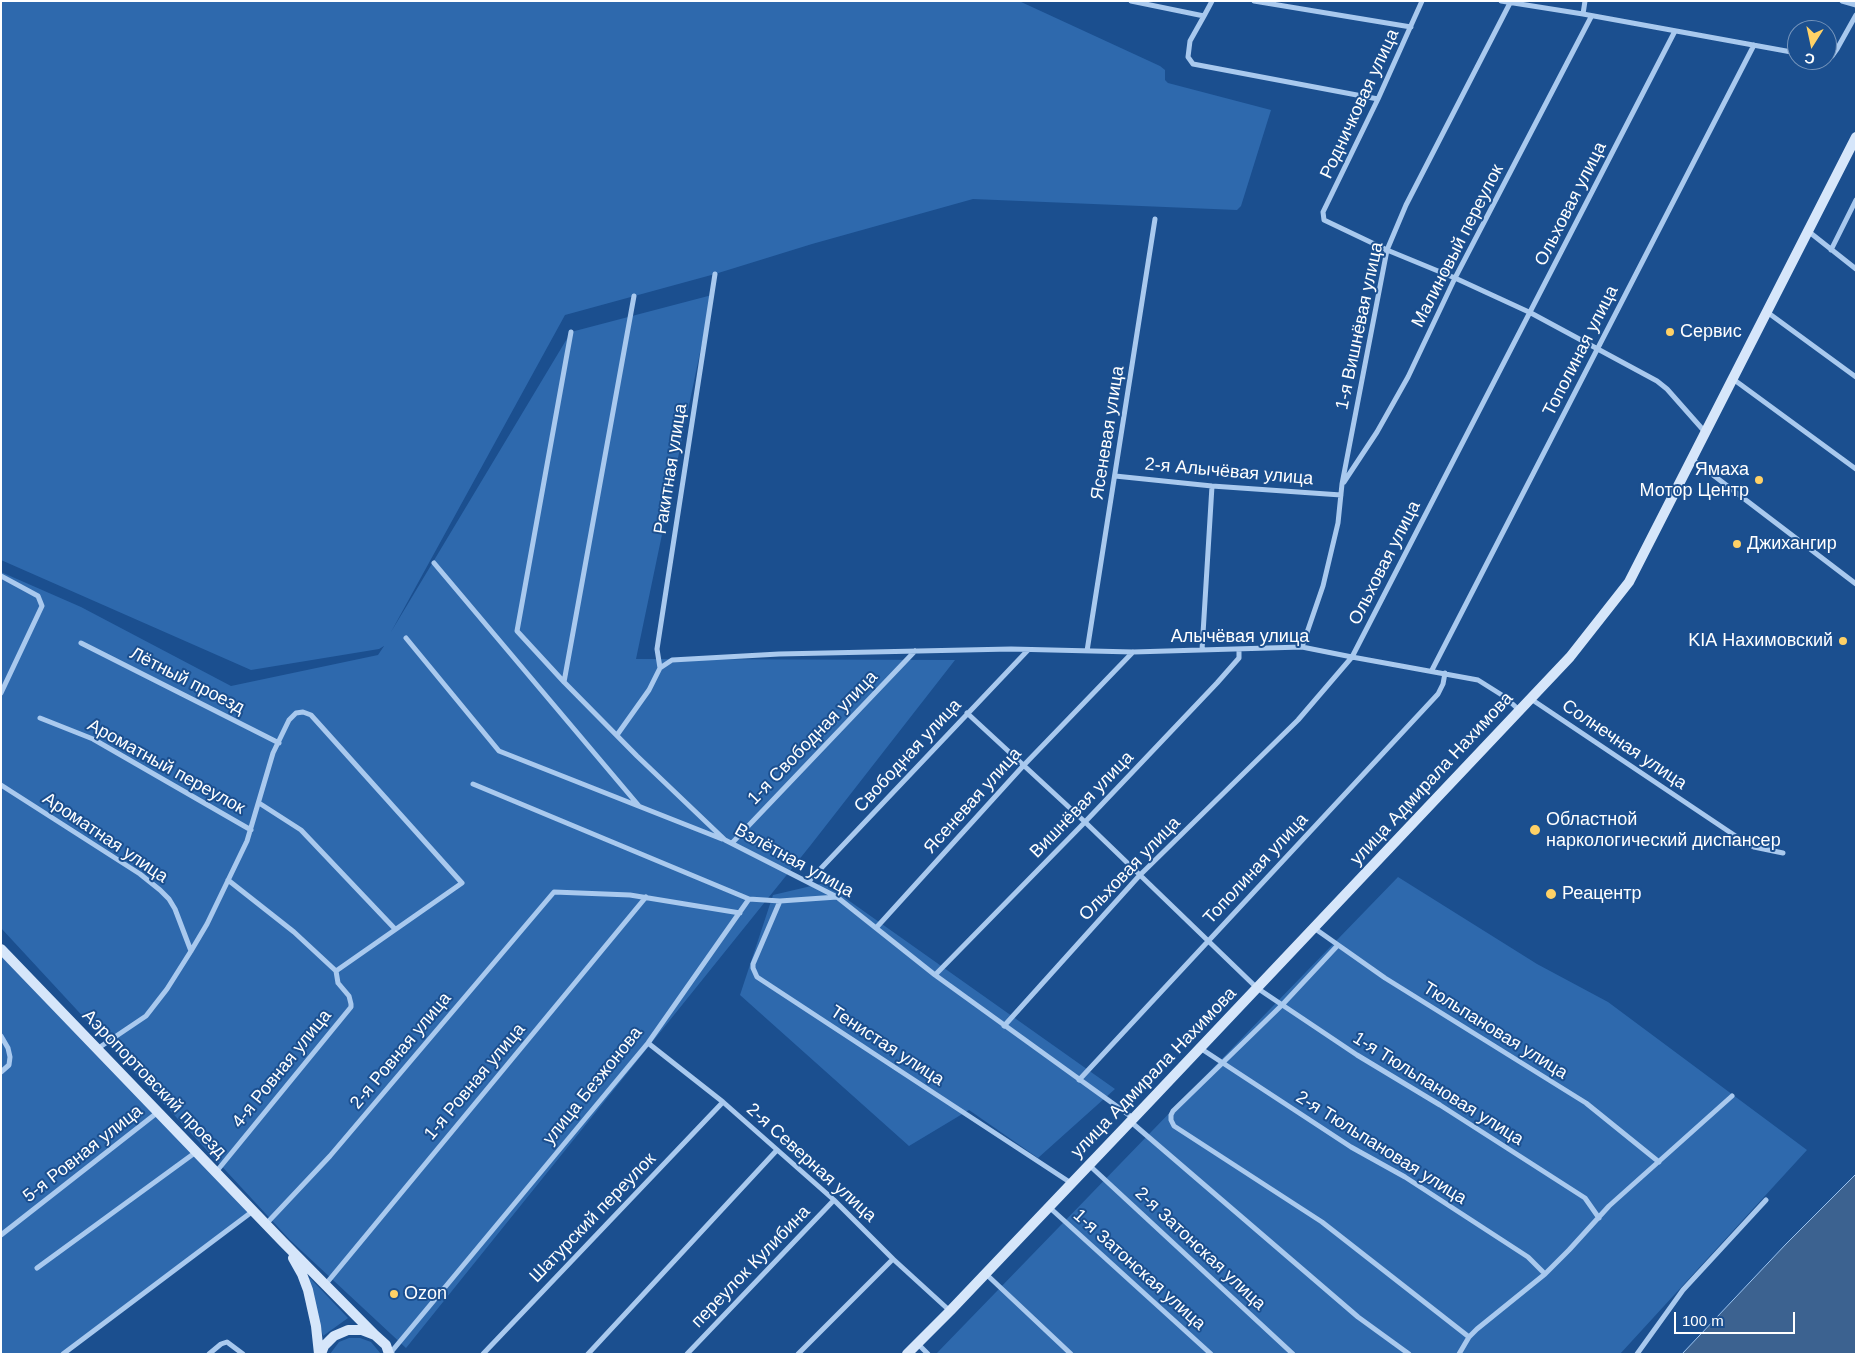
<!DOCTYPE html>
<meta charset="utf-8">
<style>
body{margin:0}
#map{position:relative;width:1857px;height:1355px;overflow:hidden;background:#1b4f8f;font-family:Arial,sans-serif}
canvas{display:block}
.frame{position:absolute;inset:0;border:2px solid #fff;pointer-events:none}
.north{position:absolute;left:1787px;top:20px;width:50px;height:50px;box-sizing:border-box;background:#1b4f8f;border:1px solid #7695bc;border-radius:50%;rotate:190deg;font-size:14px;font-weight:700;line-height:20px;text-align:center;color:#fff}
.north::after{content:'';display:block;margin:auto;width:18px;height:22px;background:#ffd166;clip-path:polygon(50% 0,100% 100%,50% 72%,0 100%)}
.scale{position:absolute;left:1674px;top:1312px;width:121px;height:22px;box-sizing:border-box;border:2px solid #fff;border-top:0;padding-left:6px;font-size:15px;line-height:18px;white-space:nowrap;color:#fff;-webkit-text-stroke:4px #1b4f8f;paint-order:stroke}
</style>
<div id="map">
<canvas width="1857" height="1355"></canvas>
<div class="frame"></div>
<div class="north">С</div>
<div class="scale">100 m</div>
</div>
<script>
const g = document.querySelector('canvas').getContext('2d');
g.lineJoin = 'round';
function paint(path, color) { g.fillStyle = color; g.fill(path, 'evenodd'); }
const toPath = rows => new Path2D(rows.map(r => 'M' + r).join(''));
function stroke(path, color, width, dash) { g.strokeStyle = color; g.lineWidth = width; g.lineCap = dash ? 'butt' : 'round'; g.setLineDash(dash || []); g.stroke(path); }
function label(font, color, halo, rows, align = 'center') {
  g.font = font + ' Arial,sans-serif'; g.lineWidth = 4; g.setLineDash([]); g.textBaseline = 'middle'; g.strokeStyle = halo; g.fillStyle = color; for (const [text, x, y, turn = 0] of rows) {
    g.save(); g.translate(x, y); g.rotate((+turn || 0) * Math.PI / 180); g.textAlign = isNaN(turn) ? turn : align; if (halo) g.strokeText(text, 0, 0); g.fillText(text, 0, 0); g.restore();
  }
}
const green = toPath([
 [1,1,1019,1,1160,66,1165,70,1165,80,1168,83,1271,110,1241,206,1237,210,973,199,812,244,715,274,565,315,391,632,571,332,712,295,636,659,955,660,810,846,406,1348,290,1240,1,928,1,572,81,607,231,686,378,655,384,646,379,649,251,670,1,560],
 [1398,877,1537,964,1608,1002,1807,1150,1620,1354,936,1354],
 [824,883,1115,1089,1038,1158,969,1110,909,1146,740,995,773,895],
 [1,956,250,1212,65,1354,1,1354],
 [310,1278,348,1318,323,1336,308,1279],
 [349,1338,360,1338,371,1342,381,1354,330,1354,339,1342]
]);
const water = toPath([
 [1856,1174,1856,1354,1682,1354,1786,1244,1856,1174]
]);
const street = toPath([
 [1131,1,1204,16,1190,41,1188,57,1193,64,1378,99],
 [1254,1,1411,27],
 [1422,1,1378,99,1323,212,1324,220,1387,250,1455,278,1531,313,1657,381,1667,389,1705,432],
 [1501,1,1583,14,1797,53],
 [1842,1,1856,5],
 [1583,14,1585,1],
 [1204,16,1212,1],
 [1827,57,1832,56,1837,49,1856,15],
 [1808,231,1856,269],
 [1831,250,1856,200],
 [1767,312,1856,377],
 [571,332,517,631,564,682,637,756,725,840,837,897,935,975,1133,1118],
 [1733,379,1856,469],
 [1692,459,1856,584],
 [1115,476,1212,486,1341,495],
 [1344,482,1377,432,1408,377,1455,278,1591,17],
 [434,563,639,806],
 [1,576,38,596,42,606,1,693],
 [406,638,499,751,722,839],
 [81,643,279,743],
 [1302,647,1323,586,1338,523,1342,484,1387,250,1406,205,1510,3],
 [1202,650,1212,486],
 [1087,651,1155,219],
 [660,668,657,649,715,274],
 [1432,670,1754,45],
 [564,682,634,296],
 [1531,699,1743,841,1754,847,1783,853],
 [967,713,1085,822,1257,988,1357,1055,1440,1105,1585,1198,1599,1218],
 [40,718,93,739,251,830],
 [617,735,649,690,660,668,672,660,779,654,1011,649,1133,652,1302,647,1352,657,1478,680,1505,697,1519,710],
 [473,784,749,899],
 [1,785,140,874,160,890,169,899,175,909,191,951],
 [259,803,301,830,395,929],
 [732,843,915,651],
 [809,881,1028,650],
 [780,901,753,964,753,968,757,977,1071,1183],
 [876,928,1023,766,1133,652],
 [1314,928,1385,978,1586,1103,1659,1162],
 [1338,945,1282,1005,1173,1111,1171,1115,1171,1120,1174,1126,1322,1222,1469,1337],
 [935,975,1085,822,1217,683,1239,658,1239,649],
 [1004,1026,1139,876,1298,720,1352,657,1675,31],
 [1,1036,8,1048,10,1057,9,1065,1,1072],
 [648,1043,723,1102,834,1200,893,1259,950,1311],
 [1200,1048,1351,1147,1405,1177,1528,1257,1545,1274],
 [97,1049,146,1016,167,989,191,951,207,924,247,841,273,753,289,720,296,713,303,712,311,715,462,883,336,971],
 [1079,1080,1438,694,1443,684,1445,673],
 [1131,1122,1358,1317,1409,1354],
 [1089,1165,1293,1354],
 [216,1172,351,1007,351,1004,349,996,338,983,336,971,294,932,228,880],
 [1049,1207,1211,1354],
 [266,1224,330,1156,554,892,630,895,740,913],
 [1,1235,158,1112],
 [37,1268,196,1152],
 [986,1274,1071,1354],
 [325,1285,646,897],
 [917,1343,928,1354],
 [63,1354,253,1211],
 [209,1354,221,1344,227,1342,243,1354],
 [392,1354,392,1351,648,1043,749,899,780,901,837,897],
 [483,1354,723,1102],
 [588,1354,777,1150],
 [687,1354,834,1200],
 [798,1354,893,1259],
 [1459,1354,1469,1337,1477,1329,1545,1274,1569,1250,1609,1206,1732,1096],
 [1637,1354,1683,1290,1766,1200]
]);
const secondary = toPath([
 [1,949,283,1242,375,1335],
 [293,1258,302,1274,308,1290,316,1326,319,1354],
 [321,1354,324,1346,334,1336,348,1330,362,1330,375,1335,386,1345,389,1354],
 [907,1354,950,1311,1149,1102,1570,657,1629,582,1856,137]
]);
const markers = [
 [1670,332,5,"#ffd166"],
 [1759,480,5,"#ffd166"],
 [1737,544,5,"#ffd166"],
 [1843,641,5,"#ffd166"],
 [1535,830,6,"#ffd166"],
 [1551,894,6,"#ffd166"],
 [394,1294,5,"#ffd166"]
];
const streetNames = [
 ["Родничковая улица",1360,104,-65],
 ["Ольховая улица",1571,204,-63],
 ["Малиновый переулок",1458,246,-63],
 ["1-я Вишнёвая улица",1360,326,-78],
 ["Тополиная улица",1581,351,-63],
 ["Ясеневая улица",1108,433,-81],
 ["Ракитная улица",671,469,-81],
 ["2-я Алычёвая улица",1229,472,5],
 ["Ольховая улица",1385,563,-63],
 ["Алычёвая улица",1240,637],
 ["Лётный проезд",187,681,27],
 ["1-я Свободная улица",813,738,-46],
 ["Солнечная улица",1624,745,34],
 ["Свободная улица",908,756,-47],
 ["Ароматный переулок",166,767,29],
 ["улица Адмирала Нахимова",1432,779,-47],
 ["Ясеневая улица",973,801,-48],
 ["Вишнёвая улица",1082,805,-46],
 ["Ароматная улица",105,838,34],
 ["Взлётная улица",794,861,29],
 ["Ольховая улица",1130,869,-46],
 ["Тополиная улица",1256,869,-47],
 ["Тюльпановая улица",1495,1031,32],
 ["Тенистая улица",887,1046,33],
 ["2-я Ровная улица",401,1051,-50],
 ["4-я Ровная улица",282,1069,-51],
 ["улица Адмирала Нахимова",1154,1073,-46],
 ["1-я Ровная улица",475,1082,-50],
 ["Аэропортовский проезд",154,1084,46],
 ["улица Безжонова",593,1086,-51],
 ["1-я Тюльпановая улица",1438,1089,32],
 ["2-я Тюльпановая улица",1381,1148,32],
 ["5-я Ровная улица",83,1154,-38],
 ["2-я Северная улица",811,1163,42],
 ["Шатурский переулок",593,1218,-46],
 ["2-я Затонская улица",1200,1249,43],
 ["переулок Кулибина",751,1267,-46],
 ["1-я Затонская улица",1139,1270,42]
];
const poiNames = [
 ["Сервис",1680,332],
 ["Ямаха",1749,470,"right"],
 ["Мотор Центр",1749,491,"right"],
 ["Джихангир",1747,544],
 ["KIA Нахимовский",1833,641,"right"],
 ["Областной",1546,820],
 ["наркологический диспансер",1546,841],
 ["Реацентр",1562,894],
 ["Ozon",404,1294]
];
paint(green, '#2e69ad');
paint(water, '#3c6290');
stroke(water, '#9cc4f0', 1);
stroke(street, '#a9c9ee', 5);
stroke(secondary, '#d6e6fa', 10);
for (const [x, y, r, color] of markers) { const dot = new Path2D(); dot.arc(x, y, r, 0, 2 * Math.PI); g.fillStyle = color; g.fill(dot); stroke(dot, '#1b4f8f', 2); }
label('18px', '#fff', '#1b4f8f', streetNames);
label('18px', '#fff', '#1b4f8f', poiNames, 'left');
</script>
